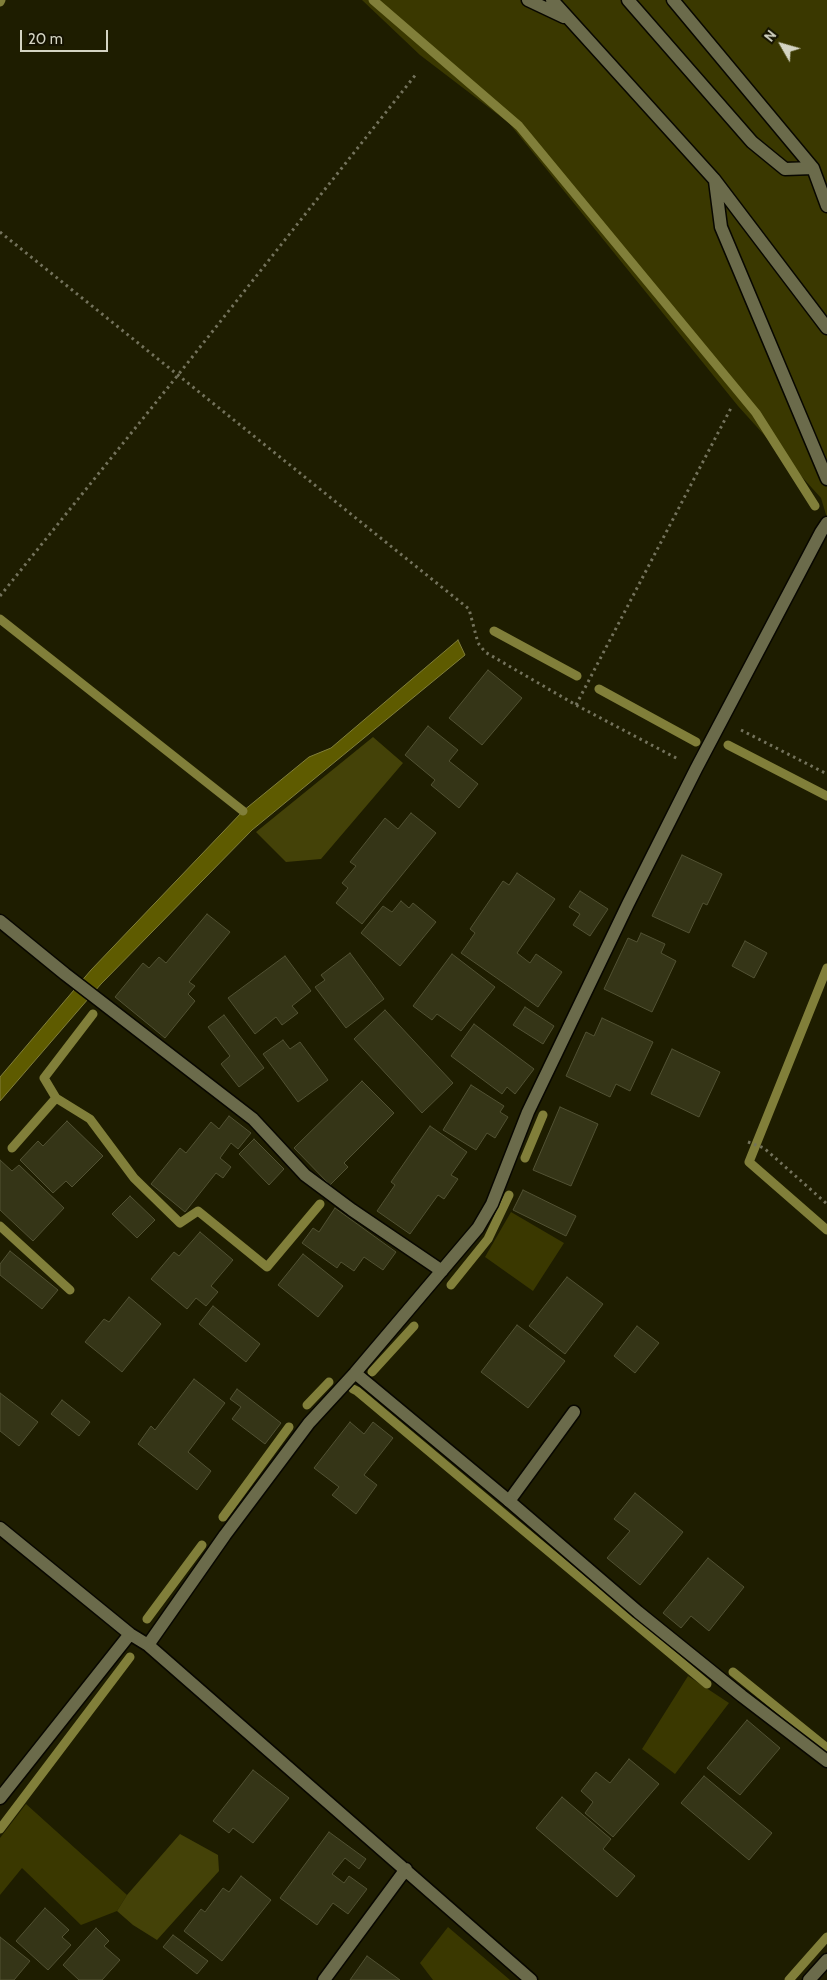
<!DOCTYPE html>
<style>
body{margin:0}
#map{position:relative;width:827px;height:1980px;overflow:hidden;background:#1e1d00;font-family:Cabin,sans-serif}
canvas{display:block}
.north{position:absolute;left:757px;top:20px;width:50px;height:50px;-webkit-text-stroke:4px #151300;paint-order:stroke;rotate:308deg;font-size:14px;font-weight:700;line-height:20px;text-align:center;color:#d4d4c3}
.north::after{content:'';display:block;margin:auto;width:18px;height:22px;background:#d4d4c3;clip-path:polygon(50% 0,100% 100%,50% 72%,0 100%)}
.scale{position:absolute;left:20px;top:30px;width:88px;height:22px;box-sizing:border-box;border:2px solid #d4d4c3;border-top:0;padding-left:6px;font-size:15px;line-height:18px;white-space:nowrap;color:#d4d4c3;-webkit-text-stroke:4px #151300;paint-order:stroke}
</style>
<div id="map">
<canvas width="827" height="1980"></canvas>
<div class="north">N</div>
<div class="scale">20 m</div>
</div>
<script>
const g = document.querySelector('canvas').getContext('2d');
g.lineJoin = 'round';
function paint(path, color) { g.fillStyle = color; g.fill(path, 'evenodd'); }
const toPath = rows => new Path2D(rows.map(r => 'M' + r).join(''));
function stroke(path, color, width, dash) { g.strokeStyle = color; g.lineWidth = width; g.lineCap = dash ? 'butt' : 'round'; g.setLineDash(dash || []); g.stroke(path); }
const green = toPath([
 [362,0,827,0,827,518,821,498,738,406,509,123,420,55],
 [511,1212,564,1243,533,1291,485,1257],
 [688,1676,729,1703,675,1774,642,1749],
 [26,1804,127,1895,117,1911,81,1925,22,1868,0,1895,0,1838],
 [448,1927,510,1980,433,1980,420,1963]
]);
const forest = toPath([
 [373,737,403,763,321,859,286,862,256,832],
 [180,1834,218,1855,219,1871,157,1940,133,1925,117,1911,127,1895]
]);
const water = toPath([
 [458,640,465,655,252,830,101,984,0,1101,0,1077,91,970,243,811,309,757,331,748,458,640]
]);
const stream = toPath([
 [373,0,519,126,756,413,815,506],
 [0,2,1,0],
 [0,619,243,811],
 [494,631,577,676],
 [599,689,696,742],
 [728,745,827,796],
 [827,968,749,1162,827,1230],
 [93,1014,44,1078,56,1098,90,1119,134,1178,180,1223,198,1211,267,1267,320,1204],
 [12,1148,56,1098],
 [525,1158,543,1115],
 [0,1226,70,1290],
 [451,1285,488,1239,509,1195],
 [372,1372,414,1326],
 [353,1389,357,1391,707,1684],
 [307,1405,329,1382],
 [223,1517,289,1427],
 [147,1619,202,1545],
 [733,1672,827,1748],
 [0,1829,130,1657],
 [789,1980,827,1937]
]);
const building = toPath([
 [488,670,522,698,482,745,449,718,488,670],
 [428,726,458,750,449,761,478,784,459,808,431,785,435,780,405,755,428,726],
 [411,813,436,833,362,924,336,903,348,888,342,883,356,866,350,862,385,818,398,829,411,813],
 [682,855,722,874,707,905,703,903,689,933,652,916,682,855],
 [517,873,555,899,517,953,530,963,536,954,562,972,538,1007,461,953,475,933,470,929,503,881,509,885,517,873],
 [580,891,608,909,590,936,573,925,580,914,569,907,580,891],
 [401,901,409,908,413,903,436,922,400,966,361,933,383,906,392,912,401,901],
 [207,914,230,932,189,982,195,986,188,994,195,1001,165,1038,115,997,143,963,149,968,159,957,166,963,207,914],
 [641,933,665,944,661,953,676,961,652,1012,604,989,628,938,637,942,641,933],
 [745,941,767,953,754,978,732,966,745,941],
 [350,953,384,999,346,1028,315,987,325,980,321,975,350,953],
 [452,954,495,987,461,1031,437,1014,432,1020,413,1006,452,954],
 [285,956,311,991,292,1006,298,1013,282,1025,276,1017,255,1034,228,998,285,956],
 [525,1007,554,1026,543,1044,513,1025,525,1007],
 [385,1010,453,1083,422,1113,354,1039,385,1010],
 [224,1015,264,1068,239,1087,221,1064,230,1056,208,1027,224,1015],
 [602,1018,653,1042,630,1091,616,1084,610,1097,566,1076,586,1032,594,1036,602,1018],
 [474,1024,534,1069,515,1094,507,1087,502,1094,451,1056,474,1024],
 [283,1040,290,1049,300,1042,328,1080,298,1102,263,1054,283,1040],
 [672,1049,720,1072,699,1117,651,1094,672,1049],
 [362,1081,394,1113,344,1163,348,1167,330,1185,294,1148,362,1081],
 [471,1085,504,1106,500,1112,508,1117,495,1138,487,1133,476,1150,443,1130,471,1085],
 [560,1107,598,1124,571,1186,533,1170,560,1107],
 [229,1116,251,1133,238,1149,231,1143,220,1158,231,1167,223,1178,216,1173,185,1212,151,1184,180,1148,186,1153,211,1122,219,1129,229,1116],
 [67,1121,103,1156,72,1187,66,1181,53,1193,20,1160,38,1141,43,1146,67,1121],
 [430,1126,467,1152,451,1175,458,1179,444,1199,438,1195,410,1234,377,1211,395,1185,391,1182,430,1126],
 [254,1139,284,1169,269,1185,239,1154,254,1139],
 [0,1160,12,1171,19,1165,64,1208,33,1241,0,1210,0,1160],
 [523,1190,576,1216,566,1236,513,1210,523,1190],
 [130,1196,155,1220,137,1238,112,1214,130,1196],
 [335,1208,396,1252,383,1270,364,1257,354,1271,341,1262,337,1268,302,1243,313,1228,319,1232,335,1208],
 [200,1232,233,1260,211,1286,218,1292,206,1306,196,1298,187,1309,151,1279,174,1252,179,1256,200,1232],
 [10,1251,58,1290,42,1309,0,1275,0,1264,10,1251],
 [303,1254,343,1286,318,1317,278,1285,303,1254],
 [567,1277,603,1304,565,1354,529,1326,567,1277],
 [129,1297,161,1324,122,1372,85,1342,104,1319,109,1322,129,1297],
 [213,1306,260,1344,246,1362,199,1324,213,1306],
 [517,1325,565,1361,528,1408,481,1372,517,1325],
 [637,1326,659,1343,635,1373,614,1356,637,1326],
 [194,1379,225,1403,188,1452,211,1471,197,1490,138,1444,151,1426,155,1430,194,1379],
 [237,1389,281,1423,265,1444,232,1419,241,1407,230,1399,237,1389],
 [0,1393,38,1422,19,1446,0,1431,0,1393],
 [62,1400,90,1422,79,1436,51,1414,62,1400],
 [350,1422,364,1434,373,1422,393,1438,364,1475,377,1485,356,1514,332,1495,339,1487,314,1468,350,1422],
 [635,1493,683,1532,640,1585,607,1558,630,1531,614,1519,635,1493],
 [708,1558,744,1587,709,1631,691,1616,681,1628,663,1613,708,1558],
 [747,1720,780,1748,740,1795,707,1768,747,1720],
 [629,1759,659,1784,613,1837,585,1813,593,1802,581,1791,596,1772,610,1783,629,1759],
 [253,1770,289,1798,253,1843,233,1828,229,1833,213,1821,253,1770],
 [704,1776,772,1833,749,1860,681,1803,704,1776],
 [562,1797,611,1839,603,1849,635,1876,617,1897,536,1828,562,1797],
 [329,1832,366,1859,359,1869,345,1858,332,1874,344,1883,349,1876,367,1889,348,1914,333,1903,317,1925,280,1898,329,1832],
 [241,1876,271,1900,222,1961,184,1931,201,1909,205,1912,223,1888,229,1892,241,1876],
 [45,1908,69,1930,62,1937,71,1945,48,1970,16,1941,45,1908],
 [96,1928,109,1941,104,1946,120,1960,102,1980,79,1980,63,1965,96,1928],
 [173,1935,208,1961,197,1974,163,1947,173,1935],
 [0,1937,30,1961,14,1980,0,1980,0,1937],
 [367,1956,400,1980,350,1980,367,1956]
]);
const path = toPath([
 [0,232,469,609,478,643,485,652,576,705,678,759],
 [0,596,178,375,417,73],
 [576,705,731,408],
 [741,730,827,774],
 [748,1142,764,1148,827,1204]
]);
const lane = toPath([
 [628,0,752,142,785,169,813,168],
 [673,0,813,168,827,206],
 [509,1501,574,1412]
]);
const street = toPath([
 [528,0,564,17],
 [552,0,714,179,827,328],
 [715,181,721,227,827,479],
 [0,921,65,974,253,1119,305,1175,352,1210,442,1271],
 [355,1373,509,1501,638,1612,742,1696,827,1761],
 [0,1528,130,1634,148,1645,531,1980],
 [148,1645,225,1535,309,1423,355,1373,478,1228,492,1204,528,1112,628,904,696,769,821,532,827,523],
 [0,1798,130,1634],
 [324,1980,406,1869],
 [809,1980,827,1960]
]);
paint(green, '#3a3800');
paint(forest, '#444208');
paint(water, '#5e5b00');
stroke(water, '#817f3a', 1);
stroke(stream, '#817f3a', 9);
paint(building, '#353517');
stroke(building, '#525233', 1);
stroke(lane, '#080700', 15);
stroke(street, '#080700', 15);
stroke(path, '#74735c', 3, [2.5, 4]);
stroke(lane, '#6b6b4b', 12);
stroke(street, '#6b6b4b', 12);
</script>
